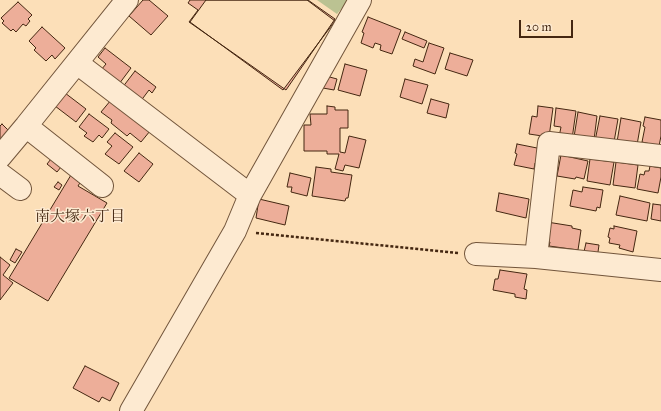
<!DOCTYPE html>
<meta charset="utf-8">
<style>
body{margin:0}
#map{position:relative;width:661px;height:411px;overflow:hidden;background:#fcdfb8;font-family:"IM FELL Great Primer",serif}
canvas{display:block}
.scale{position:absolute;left:519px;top:20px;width:54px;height:18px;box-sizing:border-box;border:2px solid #442711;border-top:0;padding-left:5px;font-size:12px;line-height:14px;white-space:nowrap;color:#442711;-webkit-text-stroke:3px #fdead1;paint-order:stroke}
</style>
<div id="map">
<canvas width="661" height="411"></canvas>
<div class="scale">20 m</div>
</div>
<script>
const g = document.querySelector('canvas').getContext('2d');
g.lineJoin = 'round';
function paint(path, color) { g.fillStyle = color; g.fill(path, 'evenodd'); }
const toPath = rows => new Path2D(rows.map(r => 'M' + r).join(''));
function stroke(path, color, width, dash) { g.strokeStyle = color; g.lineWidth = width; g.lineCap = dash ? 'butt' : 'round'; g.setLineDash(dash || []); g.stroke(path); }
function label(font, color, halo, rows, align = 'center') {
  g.font = font + ' "IM FELL Great Primer","Noto Serif JP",serif'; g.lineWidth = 3; g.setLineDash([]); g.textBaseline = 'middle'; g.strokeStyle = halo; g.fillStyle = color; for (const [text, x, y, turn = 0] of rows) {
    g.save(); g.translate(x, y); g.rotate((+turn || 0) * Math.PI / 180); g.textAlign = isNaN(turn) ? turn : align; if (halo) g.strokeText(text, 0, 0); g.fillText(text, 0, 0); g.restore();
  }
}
const green = toPath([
 [317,0,349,0,337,14]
]);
const building = toPath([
 [143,0,149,0,168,16,151,35,129,16,143,0],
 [190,0,308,0,335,19,286,90,189,22,198,10,188,3,190,0],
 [206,0,307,0,335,21,283,90,190,22,206,0],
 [18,2,32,15,28,19,30,21,26,26,23,24,16,32,13,29,11,31,2,23,4,21,1,18,18,2],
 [368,17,401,30,392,54,380,50,381,45,375,43,373,48,361,43,364,33,362,32,368,17],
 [42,27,65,48,55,59,52,55,46,61,34,50,36,48,29,41,42,27],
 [405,32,427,41,424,48,402,39,405,32],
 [429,43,444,48,435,74,413,66,415,59,423,62,429,43],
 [105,48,131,68,119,84,101,70,106,64,98,57,105,48],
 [450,53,473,60,467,76,445,69,450,53],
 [345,64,367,70,360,96,338,90,345,64],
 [135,71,156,87,152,93,149,90,140,102,122,88,135,71],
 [326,76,337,79,334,90,323,88,326,76],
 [405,79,428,85,422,104,400,97,405,79],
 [65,93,86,109,76,122,55,106,65,93],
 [431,99,449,104,446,118,427,113,431,99],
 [111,100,150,131,141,142,130,133,127,136,111,123,112,120,101,112,111,100],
 [327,106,335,107,335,110,348,110,348,128,340,128,340,152,345,153,349,136,366,140,359,168,345,165,343,171,335,169,339,154,327,154,327,151,304,151,304,125,311,125,310,114,327,114,327,106],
 [538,106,553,108,549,137,529,134,532,116,537,117,538,106],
 [556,108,576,111,572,139,559,137,561,127,554,126,556,108],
 [578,112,597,116,594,140,574,137,578,112],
 [89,114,109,129,102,138,99,135,93,142,84,136,87,133,79,127,89,114],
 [600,116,618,119,614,142,595,141,600,116],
 [645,117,661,120,661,136,659,146,642,142,645,127,643,126,645,117],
 [621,118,641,122,637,145,617,142,621,118],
 [2,124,11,133,0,142,0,126,2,124],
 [115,133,133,147,119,164,105,154,112,146,107,142,115,133],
 [517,144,542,149,539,164,535,163,534,169,514,165,517,154,515,153,517,144],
 [139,153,153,164,139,182,124,171,139,153],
 [561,155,588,161,584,179,576,177,575,179,557,176,561,155],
 [51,159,61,167,57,172,47,164,51,159],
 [590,159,614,162,610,185,587,181,590,159],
 [616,162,638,165,635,188,613,185,616,162],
 [650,166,661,168,661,177,658,193,637,189,640,174,644,175,645,171,649,171,650,166],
 [316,167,331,169,331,172,352,175,348,198,346,198,345,201,312,196,316,167],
 [290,173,311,178,307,196,291,192,292,187,287,187,290,173],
 [71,175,81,181,78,186,107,203,48,301,9,278,71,175],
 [58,182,62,185,59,190,54,187,58,182],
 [583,187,603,190,600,208,597,207,596,211,570,206,573,190,582,192,583,187],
 [499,193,529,199,526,218,496,211,499,193],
 [620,196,650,203,647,221,616,215,620,196],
 [259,199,289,206,285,225,256,218,259,199],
 [653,204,661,205,661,221,651,219,653,204],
 [547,222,572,226,572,228,581,230,578,250,549,246,550,242,544,241,547,222],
 [614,226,637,231,633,252,619,248,620,245,609,243,610,238,608,237,610,228,614,229,614,226],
 [586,243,599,245,597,259,583,256,586,243],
 [16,249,22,252,15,263,10,260,16,249],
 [0,257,10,265,3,275,13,283,0,300,0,257],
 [500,270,527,274,524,289,527,290,526,299,515,297,515,294,493,290,495,279,498,279,500,270],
 [85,366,119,383,110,401,102,397,99,402,73,388,85,366]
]);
const path = toPath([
 [256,233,458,253]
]);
const minor = toPath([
 [77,63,250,195],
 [26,126,102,186],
 [0,157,26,126,127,0],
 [0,174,20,189],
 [476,254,536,257,661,270],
 [536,257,549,143,661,156],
 [131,411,235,231,250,195,360,0]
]);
const neighbourhoodNames = [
 ["南大塚六丁目",80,217]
];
paint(green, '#bbc292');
paint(building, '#edae99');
stroke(building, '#442711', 1);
stroke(minor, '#72553b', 24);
stroke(path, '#442711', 2.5, [3, 2]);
stroke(minor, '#fdead1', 22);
label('15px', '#442711', '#fdead1', neighbourhoodNames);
</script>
